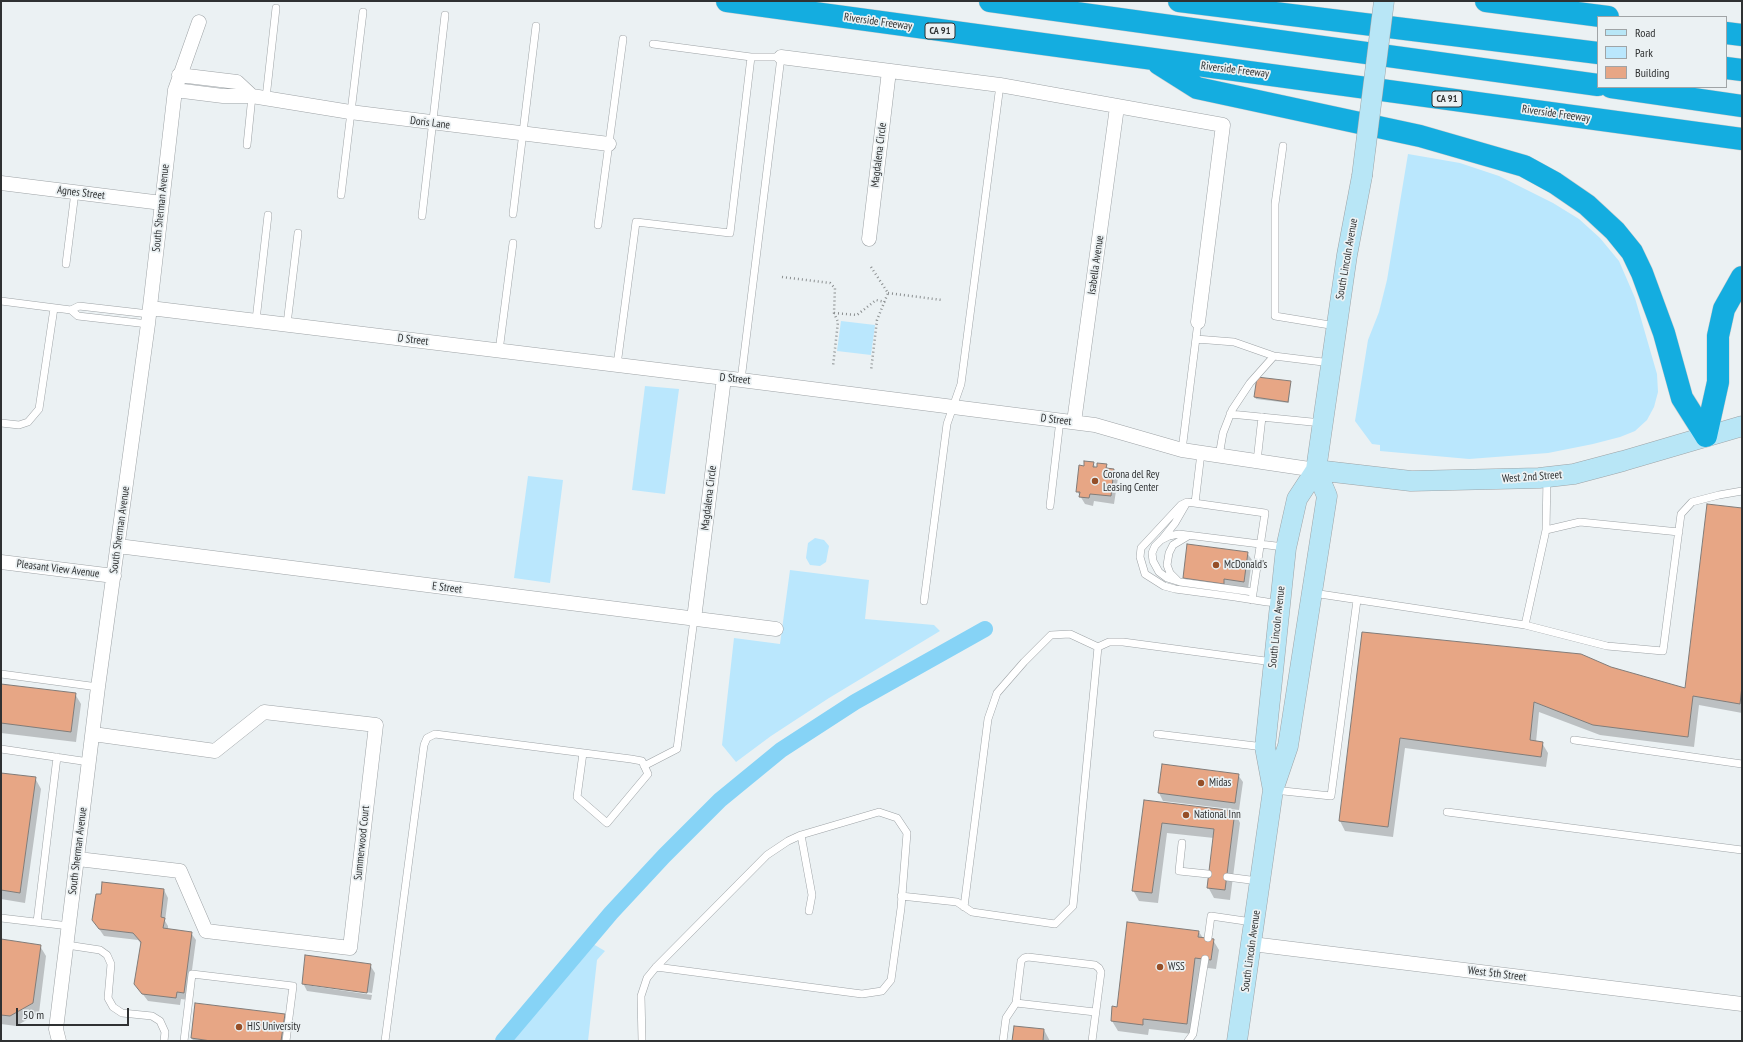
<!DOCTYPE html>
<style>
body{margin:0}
#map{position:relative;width:1743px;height:1042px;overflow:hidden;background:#ebf1f3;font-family:"PT Sans Narrow",sans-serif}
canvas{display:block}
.frame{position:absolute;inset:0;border:2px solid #2f3132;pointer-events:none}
.legend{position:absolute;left:1597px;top:16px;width:130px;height:72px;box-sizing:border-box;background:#ebf1f3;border:1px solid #a0a4a6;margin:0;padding:5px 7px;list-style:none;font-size:12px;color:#2f3132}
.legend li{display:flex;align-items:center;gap:8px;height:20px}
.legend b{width:20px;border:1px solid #a0a4a6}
.scale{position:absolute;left:16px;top:1008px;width:113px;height:18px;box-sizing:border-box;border:2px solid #2f3132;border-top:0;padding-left:5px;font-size:12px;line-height:14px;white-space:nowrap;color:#2f3132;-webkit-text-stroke:3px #ebf1f3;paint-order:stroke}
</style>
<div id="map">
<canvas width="1743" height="1042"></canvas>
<div class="frame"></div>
<ul class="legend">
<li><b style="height:5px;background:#b8e6f6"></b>Road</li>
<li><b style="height:11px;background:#bae7fd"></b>Park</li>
<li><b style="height:11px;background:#e7a685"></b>Building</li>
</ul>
<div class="scale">50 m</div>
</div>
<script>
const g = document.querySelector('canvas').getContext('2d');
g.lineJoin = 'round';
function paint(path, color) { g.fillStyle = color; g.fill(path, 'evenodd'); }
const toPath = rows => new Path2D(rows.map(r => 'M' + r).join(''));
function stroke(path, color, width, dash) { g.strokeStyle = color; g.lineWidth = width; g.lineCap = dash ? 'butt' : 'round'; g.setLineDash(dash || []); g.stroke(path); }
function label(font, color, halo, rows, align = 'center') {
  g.font = font + ' "PT Sans Narrow",sans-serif'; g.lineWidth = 3.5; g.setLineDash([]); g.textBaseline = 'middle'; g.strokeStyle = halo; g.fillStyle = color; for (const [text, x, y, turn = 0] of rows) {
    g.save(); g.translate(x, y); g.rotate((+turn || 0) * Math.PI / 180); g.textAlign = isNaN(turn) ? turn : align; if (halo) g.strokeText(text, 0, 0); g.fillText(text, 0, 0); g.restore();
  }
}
const green = toPath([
 [1408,154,1460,163,1499,176,1553,203,1579,219,1600,238,1619,261,1635,298,1657,374,1658,392,1654,407,1647,420,1635,431,1620,437,1593,444,1548,453,1469,459,1380,451,1380,445,1372,444,1355,421,1368,340,1379,312,1387,280],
 [841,321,875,325,871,355,837,351],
 [645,386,679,389,665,494,632,490],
 [528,476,563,480,550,583,514,578],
 [815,538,824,540,829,546,826,562,820,566,810,565,806,558,808,543],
 [790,570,869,580,865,619,934,625,940,631,829,698,771,736,736,762,722,745,734,638,780,644],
 [593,944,605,951,597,960,588,1041,509,1041]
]);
const shadow = toPath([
 [1290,382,1289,403,1256,399,1255,397],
 [1093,463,1097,470,1106,465,1109,470,1113,470,1118,478,1114,504,1094,501,1093,506,1085,504,1077,491,1085,467],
 [1742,509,1742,713,1699,705,1694,747,1600,735,1539,712,1536,742,1542,743,1548,753,1546,767,1405,748,1393,837,1345,831,1340,821,1363,633,1611,668,1686,689],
 [1247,553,1252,560,1248,589,1189,586,1184,578],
 [1,685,75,694,81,704,76,742,1,733],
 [1,774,35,778,41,789,25,903,1,899],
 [1238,775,1243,782,1239,810,1163,801,1159,793],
 [1144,801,1235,812,1240,823,1230,900,1214,898,1208,887,1214,838,1167,833,1158,903,1139,901,1133,890],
 [164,890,168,898,165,921,168,926,168,930,191,933,196,940,188,1000,181,999,180,1005,148,1001,135,984,141,944,138,940,104,936,93,920],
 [1199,932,1203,938,1213,940,1219,950,1216,969,1200,967,1192,1034,1149,1029,1148,1035,1118,1031,1112,1021,1118,1008],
 [1,940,40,946,46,956,39,1013,16,1026,1,1024],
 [370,965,375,973,372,993,306,983,306,985,372,995,371,1000,307,991,303,983],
 [196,1004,284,1015,290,1025,288,1041,193,1041,192,1038],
 [1044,1030,1050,1041,1013,1041]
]);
const canal = toPath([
 [503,1041,611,913,664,856,720,800,781,750,855,702,985,629]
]);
const building = toPath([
 [1257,377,1291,381,1288,402,1254,397,1257,377],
 [1084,461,1094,462,1093,467,1097,467,1097,463,1107,464,1106,468,1114,469,1111,496,1090,494,1089,498,1079,497,1080,492,1076,492,1079,465,1084,466,1084,461],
 [1707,504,1742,508,1742,686,1740,704,1693,696,1688,737,1593,725,1534,702,1530,740,1543,742,1541,757,1400,738,1388,827,1339,821,1362,632,1581,654,1611,667,1685,688,1707,504],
 [1187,544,1248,552,1244,582,1224,579,1224,584,1183,578,1187,544],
 [1,684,76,693,71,732,1,723,1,684],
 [1162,764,1239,774,1235,803,1158,793,1162,764],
 [1,773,36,777,20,893,1,890,1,773],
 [1144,800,1235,811,1225,890,1207,888,1214,829,1162,823,1152,893,1132,891,1144,800],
 [102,882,164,889,161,917,165,918,163,928,192,932,184,993,177,992,176,998,142,994,134,984,141,942,133,933,99,929,92,920,96,894,101,894,102,882],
 [1127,922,1199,931,1198,937,1214,939,1211,960,1195,958,1187,1024,1143,1019,1143,1025,1111,1021,1112,1006,1117,1007,1127,922],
 [1,939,41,945,33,1003,10,1016,1,1015,1,939],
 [305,955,371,964,367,993,302,984,305,955],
 [195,1003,285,1014,281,1041,211,1041,191,1038,195,1003],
 [1014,1026,1044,1029,1043,1041,1012,1041,1014,1026]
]);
const path = toPath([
 [871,267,888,293,877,320,871,371],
 [782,277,830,283,835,288,834,313,838,322,833,366],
 [888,293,942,300],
 [834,313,857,315,876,300,885,302]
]);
const lane = toPath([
 [653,44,751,57,781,57,741,380],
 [266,98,276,8],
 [247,145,252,96],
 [1283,146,1275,204,1275,316,1336,326],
 [341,195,363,12],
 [513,214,536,26],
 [422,216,445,15],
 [598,225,623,39],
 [66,264,75,192],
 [1,301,71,310,79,306,149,314],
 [71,310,78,316,148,324],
 [256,320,268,215],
 [287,324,298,233],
 [1196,339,1234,342,1274,356],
 [499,351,513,243],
 [617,365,636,222,730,233,751,57],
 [1230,414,1322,423],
 [1,423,19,425,28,422,39,409,54,308],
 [1182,450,1198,322],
 [1219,456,1223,433,1232,410,1250,383,1274,356,1331,363],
 [1257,461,1262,417],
 [1195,503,1201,453],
 [1050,506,1060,420],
 [1546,530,1580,522,1679,532],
 [1163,538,1175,523,1186,504],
 [1177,580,1170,573,1167,565,1169,553,1173,545,1188,536],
 [1253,592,1180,582,1167,578,1159,572,1153,561,1152,553,1155,546,1161,540,1169,536,1179,534,1284,547],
 [1313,593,1525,625,1607,646,1663,651,1681,514,1692,502,1719,495,1742,491],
 [1252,600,1265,513,1187,502,1181,505,1141,548,1140,557,1145,574,1164,586,1175,589,1235,597,1267,602,1280,603],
 [924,601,947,424,961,384,1000,85],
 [1525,625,1546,530,1547,477],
 [1,674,98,687],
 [1157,734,1264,747],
 [1574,740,1742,764],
 [1,749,89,762],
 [644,766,677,749,694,619],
 [1274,790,1331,796,1357,600],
 [1447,812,1742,850],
 [801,835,812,895,809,911],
 [1182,843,1179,871,1208,874],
 [1227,877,1258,881],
 [901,896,957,902,972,912,1055,924,1073,906,1098,647,1109,642,1123,642,1273,662],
 [964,907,988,719,997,693,1024,662,1051,635,1070,634,1098,647],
 [1,918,69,926],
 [37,922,57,757],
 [1208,938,1211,916,1252,922],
 [67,945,100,950,107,955,111,964,108,998,113,1007,122,1013,152,1016,160,1021,165,1032,164,1041],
 [1016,1003,1095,1012],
 [184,1041,192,974,293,986,286,1041],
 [385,1041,424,745,427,738,435,734,631,759,642,761,648,774,607,823,577,797,583,753],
 [642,1041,641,996,647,978,656,967,767,855,788,841,801,835,879,812,897,818,907,833,901,908,891,980,882,991,862,994,656,967],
 [1003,1041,1006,1018,1016,1003,1021,961,1024,958,1028,957,1095,965,1099,968,1101,972,1092,1041],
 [1188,1041,1193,1034,1205,959]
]);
const street = toPath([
 [781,57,1000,85,1223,125,1198,322],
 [179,75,237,82,252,96],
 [175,90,223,96,252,96,350,112,609,144],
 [1,183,162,203],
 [869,239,889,71],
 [150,308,741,380,1095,425,1182,450,1316,470],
 [1074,422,1117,107],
 [118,546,776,629],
 [1,562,114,576],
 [694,619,724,378],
 [78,859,180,871,206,931,350,948,376,725,264,712,215,751,93,734],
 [1252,944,1742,1004],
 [59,1041,56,1029,98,687,148,324,175,90,199,22]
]);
const secondary = toPath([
 [1316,470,1411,481,1539,478,1574,474,1623,461,1742,426],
 [1273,790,1265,747,1286,548,1297,499,1316,470,1347,255,1362,176],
 [1237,1041,1273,790,1288,746,1327,496,1316,470]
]);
const highway = toPath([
 [727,1,1742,139],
 [990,1,1598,85],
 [1179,1,1598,53],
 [1486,1,1608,17],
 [1726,33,1742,35],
 [1159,64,1197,88,1420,136,1524,166,1555,183,1587,205,1615,231,1632,252,1642,273,1664,333,1682,398,1706,436],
 [1726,68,1742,70],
 [1611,87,1742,106],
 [1706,436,1718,382,1718,336,1724,309,1742,277]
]);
const secondaryBridge = toPath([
 [1362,176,1384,1]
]);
const markers = [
 [1095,481,4,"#954f28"],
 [1216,565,4,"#954f28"],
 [1201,783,4,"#954f28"],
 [1186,815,4,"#954f28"],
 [1160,967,4,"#954f28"],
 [239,1027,4,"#954f28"]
];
const shields = [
 [940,31,30],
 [1447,99,30]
];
const shieldNames = [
 ["CA 91",940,31],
 ["CA 91",1447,99]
];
const streetNames = [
 ["Riverside Freeway",878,22,8],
 ["Riverside Freeway",1235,70,7],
 ["Riverside Freeway",1556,114,8],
 ["Doris Lane",430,123,7],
 ["Magdalena Circle",879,155,-83],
 ["Agnes Street",81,193,7],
 ["South Sherman Avenue",161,208,-84],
 ["South Lincoln Avenue",1347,259,-80],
 ["Isabella Avenue",1096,265,-82],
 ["D Street",413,340,7],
 ["D Street",735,379,6],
 ["D Street",1056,420,7],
 ["West 2nd Street",1532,477,-4],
 ["Magdalena Circle",709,498,-83],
 ["South Sherman Avenue",120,530,-82],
 ["Pleasant View Avenue",58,569,7],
 ["E Street",447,588,7],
 ["South Lincoln Avenue",1277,627,-84],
 ["Summerwood Court",362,843,-84],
 ["South Sherman Avenue",78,851,-83],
 ["South Lincoln Avenue",1251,951,-82],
 ["West 5th Street",1497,974,7]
];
const poiNames = [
 ["Corona del Rey",1103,475],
 ["Leasing Center",1103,488],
 ["McDonald's",1224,565],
 ["Midas",1209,783],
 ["National Inn",1194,815],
 ["WSS",1168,967],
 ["HIS University",247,1027]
];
paint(green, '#bae7fd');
paint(shadow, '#0003');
stroke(canal, '#86d3f6', 16);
paint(building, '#e7a685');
stroke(building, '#817c79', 1);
stroke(lane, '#9ea3a6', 8);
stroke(street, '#9ea3a6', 15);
stroke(secondary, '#9ea3a6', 21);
stroke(highway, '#cdcece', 23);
stroke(path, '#8b8f90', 2.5, [1, 3]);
stroke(lane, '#fff', 7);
stroke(street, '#fff', 14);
stroke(secondary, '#b8e6f6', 20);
stroke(highway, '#14ade0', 22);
stroke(secondaryBridge, '#9ea3a6', 21, []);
stroke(secondaryBridge, '#b8e6f6', 20);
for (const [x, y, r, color] of markers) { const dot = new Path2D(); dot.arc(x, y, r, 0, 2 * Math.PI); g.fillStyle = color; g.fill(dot); stroke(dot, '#ebf1f3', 1.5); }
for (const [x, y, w] of shields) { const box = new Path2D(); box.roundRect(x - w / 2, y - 8, w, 16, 3); g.fillStyle = '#ebf1f3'; g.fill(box); stroke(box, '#2f3132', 1); }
label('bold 10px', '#2f3132', null, shieldNames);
label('11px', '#2f3132', '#ebf1f3', streetNames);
label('11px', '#2f3132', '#ebf1f3', poiNames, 'left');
</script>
